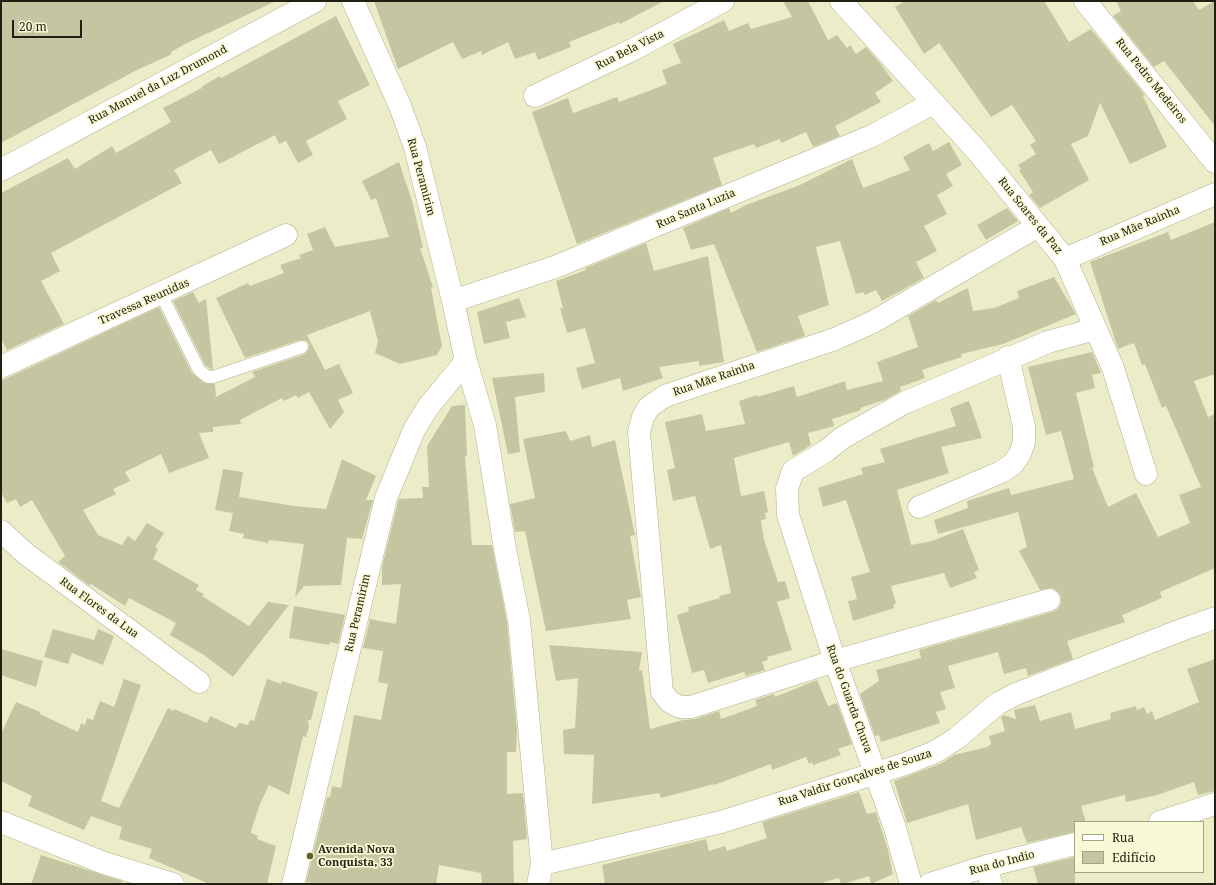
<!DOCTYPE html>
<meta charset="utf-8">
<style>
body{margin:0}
#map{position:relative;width:1216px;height:885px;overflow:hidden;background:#ecedc8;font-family:"Noto Serif",serif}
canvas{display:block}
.frame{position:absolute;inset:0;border:2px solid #212113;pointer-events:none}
.legend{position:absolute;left:1074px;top:821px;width:130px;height:52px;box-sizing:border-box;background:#f9fad5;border:1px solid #a3a387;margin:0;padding:5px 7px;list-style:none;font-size:12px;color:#212113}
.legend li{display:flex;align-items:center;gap:8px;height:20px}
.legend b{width:20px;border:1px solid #a3a387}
.scale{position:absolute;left:12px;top:20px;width:70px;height:18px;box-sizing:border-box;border:2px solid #212113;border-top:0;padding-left:5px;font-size:12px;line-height:14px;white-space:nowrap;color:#212113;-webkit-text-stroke:3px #f9fad5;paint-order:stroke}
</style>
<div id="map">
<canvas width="1216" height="885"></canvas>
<div class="frame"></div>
<ul class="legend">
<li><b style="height:5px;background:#fff"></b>Rua</li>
<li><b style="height:11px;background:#c5c5a2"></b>Edifício</li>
</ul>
<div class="scale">20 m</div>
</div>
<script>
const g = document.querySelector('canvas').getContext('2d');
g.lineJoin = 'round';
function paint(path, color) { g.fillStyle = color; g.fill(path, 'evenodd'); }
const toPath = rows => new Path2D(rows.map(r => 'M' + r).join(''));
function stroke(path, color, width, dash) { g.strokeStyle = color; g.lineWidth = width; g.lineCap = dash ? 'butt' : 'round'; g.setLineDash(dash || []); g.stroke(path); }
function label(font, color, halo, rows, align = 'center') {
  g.font = font + ' "Noto Serif",serif'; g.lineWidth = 3.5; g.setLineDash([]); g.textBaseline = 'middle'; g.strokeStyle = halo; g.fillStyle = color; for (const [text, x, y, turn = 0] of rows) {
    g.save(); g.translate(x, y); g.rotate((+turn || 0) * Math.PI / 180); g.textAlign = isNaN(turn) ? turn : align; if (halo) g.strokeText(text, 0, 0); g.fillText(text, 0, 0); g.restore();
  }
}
const building = toPath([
 [1,1,276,1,185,44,171,52,172,54,135,71,1,143],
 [374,1,664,1,620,24,619,22,569,42,571,47,538,60,535,52,515,59,508,42,482,55,481,51,462,59,453,42,398,69],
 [783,1,808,1,828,40,837,35,847,48,850,45,856,54,866,47,881,64,893,81,875,93,881,102,835,126,840,136,813,147,806,132,781,143,780,139,756,148,754,144,713,158,722,185,577,244,532,112,568,98,573,113,617,97,619,102,667,84,662,70,681,63,673,44,724,20,729,31,748,23,751,29,792,17],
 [905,1,1044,1,1069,42,1091,29,1145,95,1143,96,1167,147,1130,164,1100,103,1088,136,1071,144,1089,180,1040,208,1029,195,1033,192,1019,170,1021,169,1018,165,1036,154,1030,145,1036,141,1012,105,991,117,939,43,924,54,895,7],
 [1116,1,1193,1,1199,10,1215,1,1215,126,1164,61,1154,67,1113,16,1121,11],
 [336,16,370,85,338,101,347,119,306,141,313,155,298,163,286,141,279,144,275,135,219,164,211,150,174,170,182,183,51,253,60,271,41,281,64,324,7,350,1,339,1,193,68,158,75,169,112,146,116,153,171,122,163,108,202,88,201,87,220,76,221,78],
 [949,142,962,165,946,174,953,186,937,195,947,214,924,226,937,251,916,262,924,278,882,301,876,290,865,295,863,292,856,294,840,241,816,247,829,305,798,316,805,336,757,352,714,244,691,250,683,228,729,208,731,213,746,205,800,185,852,159,863,188,910,170,903,157,929,143,933,151],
 [399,162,412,201,423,248,420,248,433,287,431,288,442,346,437,355,400,364,375,353,378,341,370,311,307,335,325,370,339,364,353,393,338,400,344,412,330,429,309,392,298,398,296,395,284,401,282,398,240,420,241,424,213,427,213,432,199,433,209,458,169,473,161,454,125,472,130,481,113,489,116,494,83,510,98,535,122,545,128,536,135,541,147,523,164,533,155,547,158,549,153,559,199,585,196,590,204,594,202,596,249,626,268,602,289,605,233,677,204,655,170,635,176,623,129,598,125,606,91,584,90,586,58,562,65,556,32,500,20,507,16,499,7,503,1,492,1,381,159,307,192,373,204,383,215,384,216,397,255,377,252,372,305,354,309,349,309,345,307,341,300,340,245,358,216,298,248,283,250,286,284,273,280,265,301,258,299,255,313,250,307,234,325,227,335,247,389,237,376,198,371,200,362,181],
 [1007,208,1018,221,986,240,977,225],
 [1215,222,1215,374,1194,381,1208,417,1215,414,1215,568,1160,592,1162,598,1122,615,1125,622,1067,641,1073,659,1028,676,1026,668,1004,674,998,652,948,666,955,688,940,692,946,709,936,712,940,723,881,742,879,735,875,736,860,694,879,681,876,670,921,658,919,650,1052,612,1058,609,1061,603,1061,596,1057,591,1052,588,1040,590,1019,551,1027,547,1018,512,938,534,934,520,968,508,967,501,1009,488,1011,495,1074,479,1061,431,1046,435,1028,367,1092,352,1101,373,1092,375,1095,388,1076,393,1094,467,1092,468,1108,507,1136,493,1158,537,1190,523,1179,495,1201,487,1166,406,1162,408,1145,364,1142,365,1134,343,1118,349,1090,262,1168,232,1171,240],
 [646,243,654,271,708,256,724,362,699,366,699,361,659,367,663,378,623,391,620,378,582,389,576,368,595,363,585,328,567,333,560,308,563,308,556,281,586,270,585,268],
 [1054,277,1076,314,1003,344,961,354,962,357,922,370,925,378,900,387,901,391,884,400,860,408,861,410,832,419,834,426,808,433,811,445,793,456,789,442,734,458,741,496,764,491,768,512,765,513,766,519,761,520,764,540,778,582,785,581,790,598,777,602,792,650,767,657,768,660,762,662,765,670,746,676,744,672,708,683,704,670,692,673,677,615,689,611,688,607,720,598,719,596,731,593,721,545,710,549,695,496,673,501,667,470,675,468,665,422,702,414,706,431,745,424,739,401,757,395,757,397,794,386,797,397,845,381,847,390,883,381,877,362,918,347,908,316,936,300,938,303,968,288,973,311,994,308,1019,298,1017,291],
 [193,292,199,303,206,299,213,369,212,370,205,365,173,301],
 [519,298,526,317,506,322,510,338,484,344,477,312],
 [544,373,545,392,515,397,520,452,508,454,492,378],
 [969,401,982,438,941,447,949,473,897,490,911,545,932,541,963,529,979,570,974,572,977,578,950,588,944,573,891,586,896,603,893,605,894,608,853,621,848,601,857,599,851,577,870,572,846,500,823,507,818,488,863,474,861,468,885,462,880,449,956,426,950,408],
 [465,405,467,456,465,456,472,545,492,545,507,622,517,731,516,752,507,752,507,794,523,793,527,839,513,841,514,884,482,884,481,873,439,865,436,884,327,884,306,882,327,797,330,797,332,786,341,788,354,715,381,720,388,684,378,682,383,651,363,648,370,619,396,624,401,584,382,585,382,567,398,502,399,499,423,498,422,487,429,487,427,446,452,406],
 [566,431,570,441,590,435,592,447,615,440,635,535,630,536,641,597,627,600,631,619,546,631,525,531,515,532,510,504,535,498,523,439],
 [342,459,376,476,366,500,373,500,362,539,347,538,341,585,304,586,295,597,304,544,269,540,268,543,243,538,244,534,229,531,233,513,215,510,223,469,243,472,239,497,294,506,326,509],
 [294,606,345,615,338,644,330,642,329,645,289,638],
 [53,629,94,640,98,629,114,636,103,665,72,653,68,664,44,657],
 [549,645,642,652,639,671,642,670,650,729,683,720,695,719,719,711,721,719,757,706,755,700,774,694,775,697,817,680,828,706,837,703,852,744,838,749,841,755,813,765,812,762,809,764,806,757,772,770,771,764,714,785,714,784,661,798,659,793,592,804,594,755,564,754,563,730,575,728,578,678,556,681],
 [1,649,43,661,36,687,1,675],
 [1215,659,1215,791,1198,795,1194,782,1157,795,1126,802,1125,795,1081,806,1086,822,1075,822,1075,832,1027,843,1021,827,976,840,968,804,907,823,894,781,940,764,954,755,987,747,991,744,989,736,1005,731,1001,717,1004,715,1016,719,1014,710,1035,705,1040,721,1071,712,1075,729,1111,719,1110,713,1136,706,1137,710,1144,707,1147,714,1152,711,1155,720,1199,702,1187,669],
 [124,679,141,685,101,801,119,808,168,708,173,711,174,709,207,723,210,716,236,728,239,723,248,725,250,720,254,721,267,679,281,684,282,681,318,692,311,720,308,720,309,727,306,737,303,736,289,795,269,785,260,804,252,828,251,833,258,836,257,839,276,846,267,884,209,884,149,858,152,849,119,839,122,827,91,816,84,830,28,806,32,796,1,781,1,734,16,702,40,712,40,714,78,732,81,723,85,725,87,718,93,720,100,701,114,707],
 [859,792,867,814,876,812,888,850,893,874,871,884,869,876,843,884,841,884,839,878,818,884,605,884,602,865,706,839,709,851,725,846,727,851,767,838,762,822],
 [41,855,122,881,121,884,31,884],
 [1075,857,1075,884,1038,884,1033,867]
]);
const lane = toPath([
 [161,294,199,370,208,377,213,377,302,347]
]);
const street = toPath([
 [353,1,400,106,415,147,453,301,466,361,485,425,505,549,519,620,542,864,538,884],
 [841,1,978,152,1065,259,1113,368,1146,474],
 [1085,1,1215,162],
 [535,96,634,49,723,1],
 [1,170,315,1],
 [1038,226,873,322,835,339,665,396,649,407,643,417,639,432,662,692,670,702,680,707,691,707,835,661,1049,600],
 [1065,259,1215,194],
 [453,301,555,267,872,136,933,103],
 [1,367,286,235],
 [919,507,1001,472,1013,464,1020,454,1024,442,1024,427,1008,357],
 [1,531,26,554,199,682],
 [1,822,104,863,173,884],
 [1160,822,1215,804],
 [542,864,721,822,902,765,935,752,957,738,997,704,1016,694,1184,629,1215,618],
 [987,866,991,884],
 [293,884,386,498,414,430,428,407,466,361],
 [911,884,894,825,835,661,788,515,787,489,793,471,826,451,842,438,904,403,1048,342,1095,329],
 [930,884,987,866,1075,844]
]);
const markers = [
 [310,856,4,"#605f2c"]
];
const streetNames = [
 ["Rua Bela Vista",630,50,-27],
 ["Rua Pedro Medeiros",1151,81,51],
 ["Rua Manuel da Luz Drumond",158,85,-28],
 ["Rua Peramirim",421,177,75],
 ["Rua Santa Luzia",696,209,-23],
 ["Rua Soares da Paz",1030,216,51],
 ["Rua Mãe Rainha",1140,226,-23],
 ["Travessa Reunidas",144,302,-24],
 ["Rua Mãe Rainha",714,379,-19],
 ["Rua Flores da Lua",99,608,36],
 ["Rua Peramirim",358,613,-77],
 ["Rua do Guarda Chuva",849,699,70],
 ["Rua Valdir Gonçalves de Souza",855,778,-18],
 ["Rua do Indio",1002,863,-15]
];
const poiNames = [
 ["Avenida Nova",318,850],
 ["Conquista, 33",318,863]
];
paint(building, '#c5c5a2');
stroke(lane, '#b1b18e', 13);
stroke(street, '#b1b18e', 23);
stroke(lane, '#fff', 12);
stroke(street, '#fff', 22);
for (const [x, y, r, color] of markers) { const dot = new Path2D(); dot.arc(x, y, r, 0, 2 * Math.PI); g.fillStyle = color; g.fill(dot); stroke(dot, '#f9fad5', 1.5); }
label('11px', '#212113', '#f9fad5', streetNames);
label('bold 11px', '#212113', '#f9fad5', poiNames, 'left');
</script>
